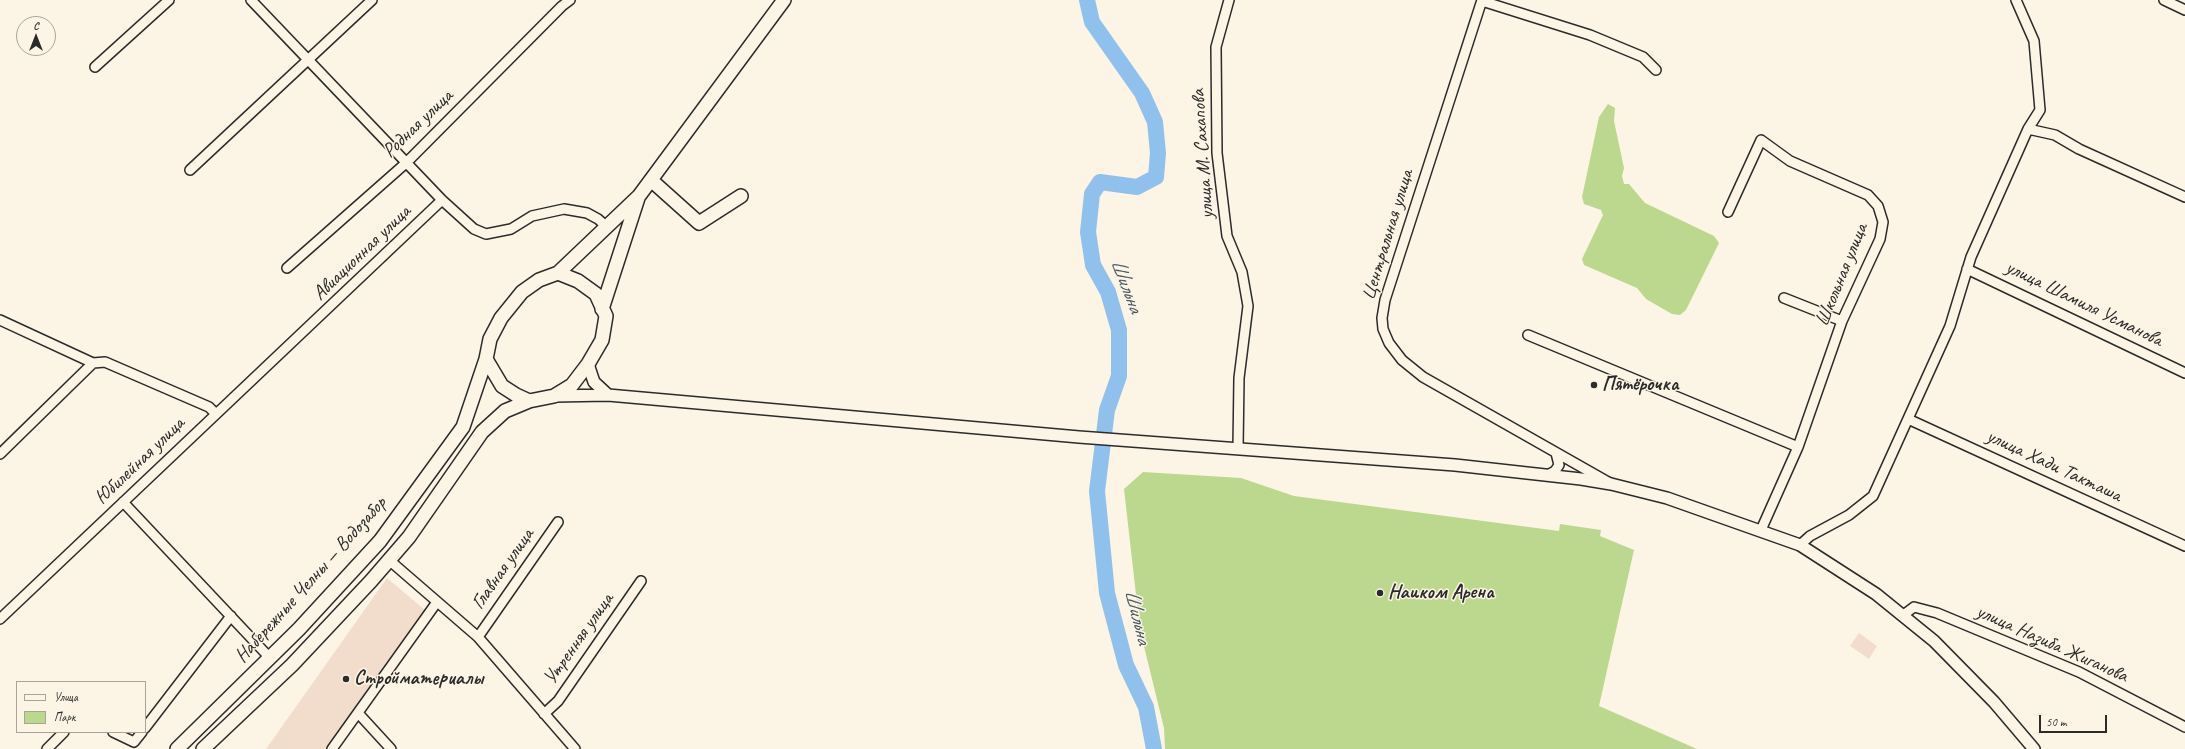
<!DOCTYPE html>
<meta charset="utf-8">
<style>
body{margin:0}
#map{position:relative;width:2185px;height:749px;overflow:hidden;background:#fcf5e5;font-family:Caveat,sans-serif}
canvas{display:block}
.legend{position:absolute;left:16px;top:681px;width:130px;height:52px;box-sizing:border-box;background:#fcf5e5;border:1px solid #a8a49b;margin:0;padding:5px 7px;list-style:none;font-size:12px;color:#2b2b2b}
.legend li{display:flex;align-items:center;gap:8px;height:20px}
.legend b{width:20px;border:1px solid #a8a49b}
.north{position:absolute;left:16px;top:16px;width:40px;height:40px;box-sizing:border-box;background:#fcf5e5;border:1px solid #a8a49b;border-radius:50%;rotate:0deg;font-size:11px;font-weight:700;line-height:16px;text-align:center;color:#2b2b2b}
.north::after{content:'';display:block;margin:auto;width:14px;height:18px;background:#2b2b2b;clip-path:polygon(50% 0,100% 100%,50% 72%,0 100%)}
.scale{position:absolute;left:2039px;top:715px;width:68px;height:18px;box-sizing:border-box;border:2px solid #2b2b2b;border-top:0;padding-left:5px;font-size:12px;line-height:14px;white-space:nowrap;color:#2b2b2b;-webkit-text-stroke:3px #fcf5e5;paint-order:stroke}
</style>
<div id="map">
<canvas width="2185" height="749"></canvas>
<ul class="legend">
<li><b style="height:5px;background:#fcf5e5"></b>Улица</li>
<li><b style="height:11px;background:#bcd78e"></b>Парк</li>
</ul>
<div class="north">С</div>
<div class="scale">50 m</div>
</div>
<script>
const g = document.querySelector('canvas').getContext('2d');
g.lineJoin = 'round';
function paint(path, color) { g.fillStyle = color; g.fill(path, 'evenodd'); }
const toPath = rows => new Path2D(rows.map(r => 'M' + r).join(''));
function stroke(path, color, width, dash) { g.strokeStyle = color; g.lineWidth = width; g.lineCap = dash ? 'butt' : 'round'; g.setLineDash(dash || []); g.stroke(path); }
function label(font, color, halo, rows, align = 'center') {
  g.font = font + ' Caveat,sans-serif'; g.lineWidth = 3; g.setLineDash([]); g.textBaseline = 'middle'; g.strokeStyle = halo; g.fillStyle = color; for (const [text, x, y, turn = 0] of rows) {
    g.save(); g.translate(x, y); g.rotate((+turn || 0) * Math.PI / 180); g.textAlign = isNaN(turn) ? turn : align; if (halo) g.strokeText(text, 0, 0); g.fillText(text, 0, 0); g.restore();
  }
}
const built = toPath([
 [387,578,425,610,328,749,266,749],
 [1859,633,1877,646,1869,659,1850,646]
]);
const green = toPath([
 [1608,104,1615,108,1614,121,1624,168,1622,176,1624,184,1629,184,1645,203,1714,236,1719,243,1686,310,1680,315,1672,314,1646,299,1637,288,1584,265,1582,259,1603,215,1601,210,1584,204,1582,197,1599,117],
 [1143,472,1241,478,1294,496,1559,531,1560,524,1601,530,1600,536,1634,550,1599,706,1697,749,1165,749,1164,728,1140,630,1124,489]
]);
const river = toPath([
 [1087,0,1092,22,1142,93,1155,122,1158,153,1156,177,1137,187,1100,182,1092,194,1088,232,1093,265,1108,292,1119,330,1119,376,1107,410,1097,491,1107,593,1126,665,1146,707,1154,749]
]);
const minor = toPath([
 [251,0,442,200,474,229,486,234,511,229,532,216,564,209,587,213,598,219,607,227],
 [1229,0,1216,47,1217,153,1227,236,1242,272,1248,306,1239,378,1238,448],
 [1482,0,1385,300,1382,318,1383,329,1389,343,1402,360,1423,377,1608,482],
 [2164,0,2185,10],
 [1482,1,1590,35,1643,57,1656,70],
 [95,67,169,0],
 [2028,129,2055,135,2079,149,2185,197],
 [190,170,372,0],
 [1728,212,1761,140,1790,161,1868,195,1878,206,1883,222,1880,239,1842,321,1798,447,1761,530],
 [287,268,406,163,562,6,570,0],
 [1967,269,2185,373],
 [1784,298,1842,321],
 [0,320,93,363,105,362,209,407,216,414],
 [1528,335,1798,447],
 [1908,419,2185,546],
 [0,454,93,363],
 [1548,475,1555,471,1559,465,1556,453],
 [123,502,270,658],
 [1800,545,1810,536,1849,515,1873,496,1950,326,1971,257,2028,129,2040,110,2034,41,2016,0],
 [389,560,478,637,575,749],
 [1902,616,1914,607,1937,613,2079,672,2185,727],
 [0,619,442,200],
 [478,637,558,522],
 [358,713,391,749],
 [544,714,558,701,641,581],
 [145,728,231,616],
 [113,732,134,742,142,732],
 [47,749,64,732],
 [332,749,437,602]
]);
const tertiary = toPath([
 [588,364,594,382,608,395],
 [554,396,608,395,1079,437,1455,465,1581,479,1611,484,1667,498,1800,545,1876,594,1934,641,1994,702,2034,749]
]);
const secondary = toPath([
 [651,180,699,223,741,196],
 [558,273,639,196,784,0],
 [602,309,638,198],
 [177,749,299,629,380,541,463,427,486,359,490,339,501,318,522,292,539,280,558,273,578,281,596,294,606,316,602,340,588,364,572,385,554,396,529,401,516,395,502,386,486,359],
 [203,749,292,665,371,581,409,537,482,432,505,411,529,401]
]);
const markers = [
 [1594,385,4,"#2b2b2b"],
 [1380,593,4,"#2b2b2b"],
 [346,679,4,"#2b2b2b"]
];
const streetNames = [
 ["Родная улица",418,124,-44],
 ["улица М. Сахапова",1203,154,-94],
 ["Центральная улица",1388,235,-73],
 ["Авиационная улица",362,253,-44],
 ["Школьная улица",1842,275,-68],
 ["улица Шамиля Усманова",2084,304,26],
 ["Юбилейная улица",140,461,-44],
 ["улица Хади Такташа",2054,466,25],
 ["Главная улица",503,569,-55],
 ["Набережные Челны — Водозабор",311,580,-48],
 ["Утренняя улица",579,639,-55],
 ["улица Назиба Жиганова",2052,644,24]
];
const poiNames = [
 ["Пятёрочка",1602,385],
 ["Наиком Арена",1388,593],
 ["Стройматериалы",354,679]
];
const waterNames = [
 ["Шильна",1126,286,69],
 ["Шильна",1137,617,76]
];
paint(built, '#f2ddcd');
paint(green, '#bcd78e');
stroke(river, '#90c1ec', 16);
stroke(minor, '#2b2b2b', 12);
stroke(tertiary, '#2b2b2b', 14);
stroke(secondary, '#2b2b2b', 16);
stroke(minor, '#fcf5e5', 9);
stroke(tertiary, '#fcf5e5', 11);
stroke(secondary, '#fcf5e5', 13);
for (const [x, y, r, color] of markers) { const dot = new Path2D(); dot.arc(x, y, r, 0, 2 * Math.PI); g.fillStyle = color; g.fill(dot); stroke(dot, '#fcf5e5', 1.5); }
label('20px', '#2b2b2b', '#fcf5e5', streetNames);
label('bold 20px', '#2b2b2b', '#fcf5e5', poiNames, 'left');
label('italic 21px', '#495865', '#fcf5e5', waterNames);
</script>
